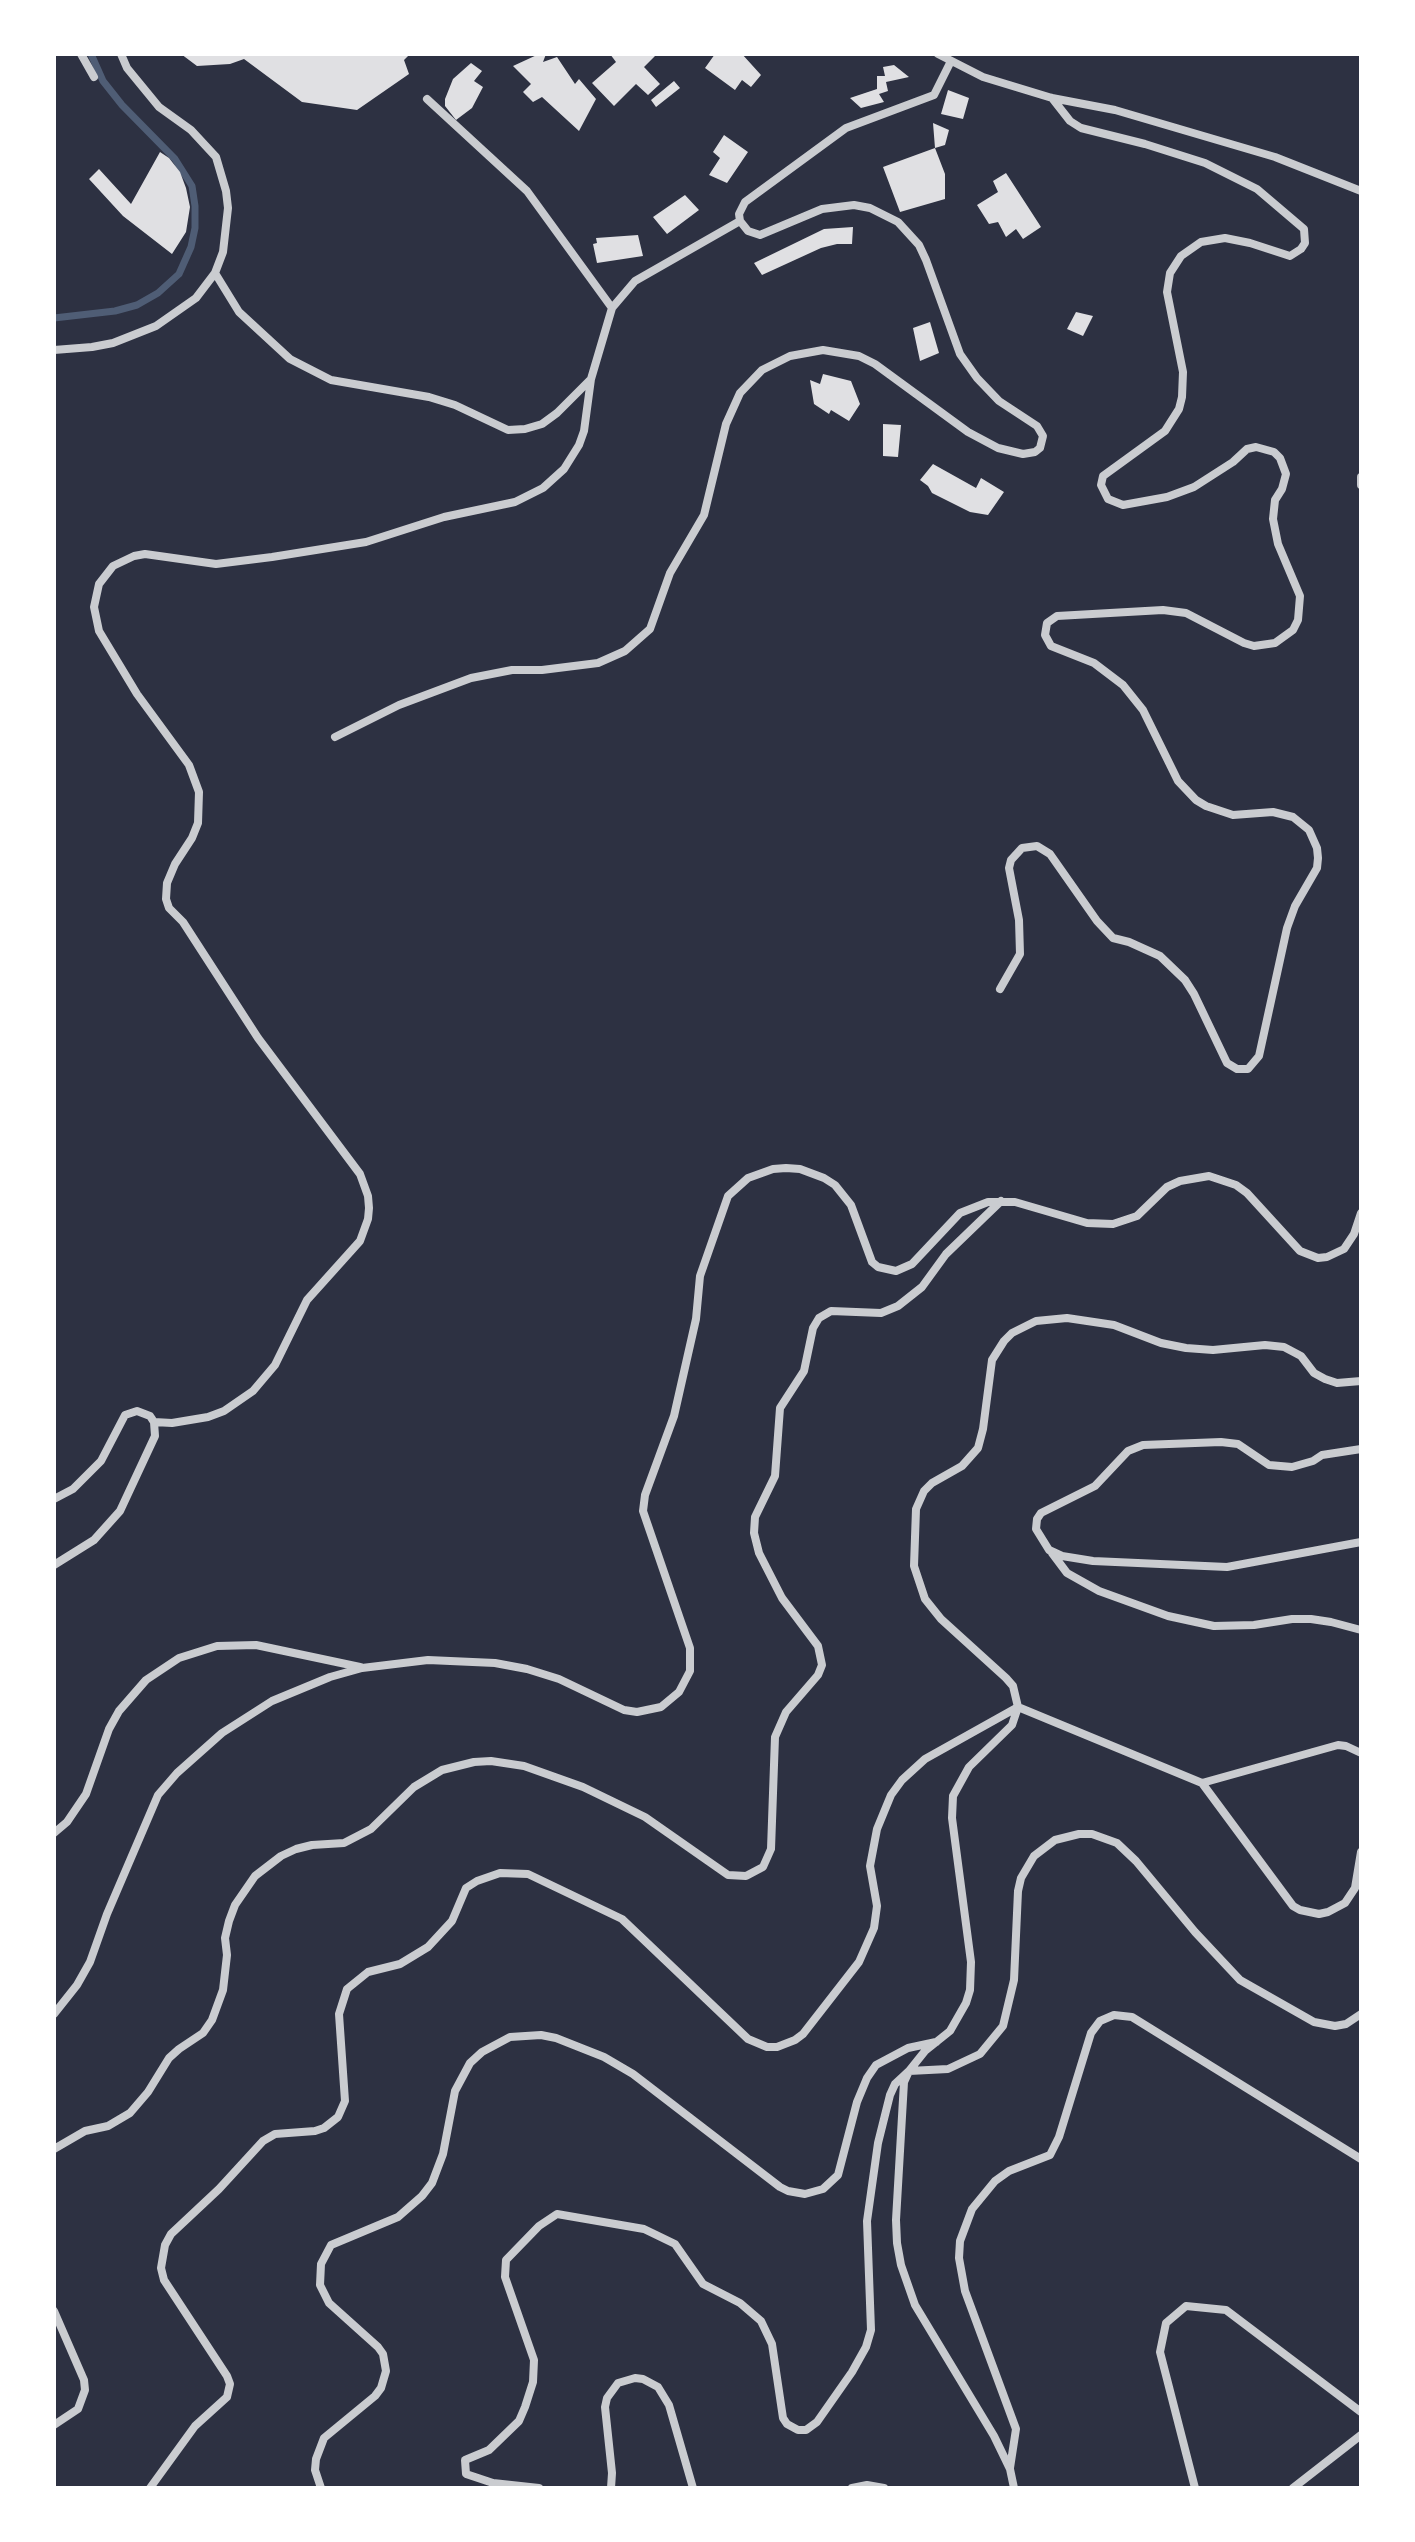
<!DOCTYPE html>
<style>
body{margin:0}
#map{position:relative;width:1415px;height:2542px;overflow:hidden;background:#2d3142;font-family:Roboto,sans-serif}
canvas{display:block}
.frame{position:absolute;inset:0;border:56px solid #fff;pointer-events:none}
</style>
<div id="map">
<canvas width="1415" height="2542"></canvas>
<div class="frame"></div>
</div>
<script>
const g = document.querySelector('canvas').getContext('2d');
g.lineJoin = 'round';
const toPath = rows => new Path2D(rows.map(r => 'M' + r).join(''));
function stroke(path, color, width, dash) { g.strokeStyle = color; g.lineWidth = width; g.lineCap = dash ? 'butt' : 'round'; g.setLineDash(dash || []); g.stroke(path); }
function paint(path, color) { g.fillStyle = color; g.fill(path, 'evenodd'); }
const stream = toPath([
 [54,318,115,311,137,305,158,293,179,274,191,247,195,228,195,206,192,186,175,159,122,105,103,81,91,54]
]);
const building = toPath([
 [181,54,410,54,404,60,409,74,357,110,302,102,244,59,230,64,197,66],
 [539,54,546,54,543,62,557,57,575,84,579,79,596,99,579,131,542,97,533,102,523,92,531,84,513,66],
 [610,54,653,54,655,56,644,67,660,84,648,95,636,84,614,106,592,83,616,62],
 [715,54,742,54,761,75,751,87,742,80,735,90,705,68],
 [471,63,482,71,474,81,483,87,472,108,456,120,445,106,445,99,453,79],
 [894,65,909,77,886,82,888,91,879,94,884,102,861,108,850,98,877,89,877,76,885,76,883,67],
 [674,81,680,88,656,107,651,100],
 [948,90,969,98,963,119,941,114],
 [933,123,949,130,945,145,935,148],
 [724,135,748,152,727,183,709,175,720,158,713,152],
 [935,148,945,174,945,199,900,212,883,167],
 [160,152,169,158,180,172,186,188,190,207,186,232,172,254,123,216,89,179,99,169,131,204],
 [1006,173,1041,227,1023,239,1016,229,1006,237,998,222,989,224,977,205,998,192,993,181],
 [685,195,699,210,667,234,653,217],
 [853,227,852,244,837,244,821,248,762,275,754,263,824,229],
 [638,235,643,256,597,263,593,244,597,243,596,238],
 [1076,312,1093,316,1083,336,1067,329],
 [930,322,939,353,920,361,913,328],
 [823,374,851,381,860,404,849,421,831,410,829,414,814,404,810,380,820,384],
 [883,424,901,425,898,457,883,456],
 [933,464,976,488,981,478,1004,492,988,515,970,512,932,493,928,486,920,480]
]);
const minor = toPath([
 [81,54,94,77],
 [938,54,983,77,1052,98,1115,110,1275,157,1361,191],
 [427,99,527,191,612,308],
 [215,273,239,312,290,359,331,380,429,397,455,405,508,430,525,429,542,424,557,413,590,380],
 [54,350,92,347,113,343,156,326,196,298,215,273,223,252,228,208,226,191,216,157,191,130,159,107,127,68,121,54],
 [1361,477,1361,485],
 [335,737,399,705,471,678,512,670,542,670,598,663,625,651,650,629,670,573,704,515,726,424,740,393,762,370,790,356,823,350,859,356,875,364,968,432,998,448,1023,454,1035,452,1040,448,1043,436,1037,426,999,401,977,378,960,354,926,260,919,245,898,222,870,208,854,205,822,209,760,235,748,231,740,221,739,214,745,202,846,128,934,95,951,61],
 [1000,989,1020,954,1019,920,1009,868,1011,860,1022,848,1037,846,1050,854,1097,921,1113,938,1129,942,1160,956,1185,980,1194,994,1227,1063,1237,1069,1248,1069,1259,1056,1287,928,1295,906,1317,868,1318,858,1317,848,1309,830,1293,817,1273,812,1233,815,1206,806,1196,800,1178,781,1143,710,1123,685,1094,663,1051,646,1045,635,1047,623,1057,616,1163,610,1186,613,1244,643,1254,646,1275,643,1293,630,1298,620,1300,596,1278,544,1273,519,1275,500,1282,489,1286,474,1280,458,1274,452,1256,447,1247,449,1233,462,1194,487,1167,497,1123,505,1108,499,1101,485,1103,476,1165,431,1179,409,1182,397,1183,372,1167,292,1170,273,1181,256,1201,242,1225,238,1250,243,1290,256,1301,249,1305,243,1304,229,1257,189,1205,163,1145,144,1081,128,1070,121,1052,98],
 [154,1422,172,1423,208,1417,224,1411,253,1391,275,1365,307,1300,360,1241,368,1219,369,1208,368,1196,360,1174,258,1038,183,922,169,908,166,899,167,883,175,864,192,838,198,823,199,792,189,765,137,694,99,631,94,607,99,584,113,566,134,556,145,554,216,564,272,557,366,542,444,517,515,502,543,488,564,469,579,445,584,431,591,379,612,308,635,281,740,221],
 [1361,1449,1322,1455,1313,1461,1292,1467,1269,1465,1238,1444,1221,1442,1143,1445,1128,1451,1095,1486,1041,1513,1037,1519,1036,1529,1049,1550,1062,1556,1093,1561,1227,1567,1361,1542],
 [54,1499,73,1489,101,1461,125,1415,137,1411,150,1416,154,1422,155,1436,120,1511,94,1540,54,1565],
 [1052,1553,1067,1573,1099,1591,1168,1616,1214,1626,1254,1625,1292,1619,1311,1619,1331,1622,1361,1630],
 [1361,1753,1346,1746,1338,1745,1202,1783,1293,1906,1300,1910,1319,1914,1328,1912,1345,1903,1355,1888,1361,1852],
 [54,1833,67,1822,86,1794,109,1729,119,1711,146,1680,179,1658,217,1646,256,1645,360,1667],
 [54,2014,77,1985,90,1962,107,1914,158,1795,177,1773,222,1733,272,1701,330,1677,362,1668,428,1660,495,1663,527,1669,559,1679,624,1710,637,1712,661,1707,679,1692,690,1671,690,1648,643,1511,645,1495,674,1416,696,1319,700,1276,728,1196,748,1178,773,1169,786,1168,800,1169,824,1178,835,1185,851,1205,872,1262,878,1267,896,1271,912,1264,960,1213,988,1202,1015,1202,1087,1223,1113,1224,1137,1216,1167,1187,1180,1181,1209,1176,1236,1185,1247,1193,1300,1251,1318,1258,1327,1257,1344,1249,1354,1234,1361,1213],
 [54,2149,85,2131,108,2126,130,2113,148,2092,169,2058,179,2049,203,2033,212,2020,223,1990,227,1955,225,1938,229,1921,235,1905,255,1876,281,1856,296,1849,312,1845,344,1843,371,1829,414,1787,442,1770,474,1762,491,1761,524,1766,583,1787,645,1817,728,1875,746,1876,763,1867,771,1849,775,1737,786,1712,818,1675,822,1665,818,1646,782,1598,759,1553,754,1533,755,1517,775,1476,780,1408,804,1371,813,1328,819,1318,831,1311,881,1313,898,1306,922,1287,946,1254,1001,1201],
 [54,2311,84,2380,85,2390,78,2409,54,2425],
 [1010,2468,1016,2429,965,2291,959,2258,960,2241,972,2209,995,2181,1009,2171,1050,2155,1059,2137,1091,2033,1100,2021,1114,2015,1132,2017,1361,2159],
 [150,2488,195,2426,227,2397,230,2384,227,2376,164,2280,161,2268,165,2245,171,2234,219,2189,263,2141,275,2134,315,2131,324,2128,338,2117,345,2101,339,2014,347,1989,368,1972,400,1964,428,1947,452,1921,466,1888,477,1881,500,1873,528,1874,622,1919,748,2039,767,2047,777,2047,795,2040,803,2034,859,1962,874,1928,877,1906,870,1866,877,1829,891,1795,902,1780,925,1759,1018,1707,1202,1783],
 [321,2488,315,2470,316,2459,324,2438,375,2396,381,2388,386,2371,383,2354,378,2347,329,2303,320,2285,321,2264,331,2245,398,2217,422,2196,432,2183,443,2154,455,2091,470,2063,482,2052,510,2037,541,2035,556,2038,604,2057,633,2074,780,2187,788,2191,805,2194,823,2189,838,2175,857,2102,867,2078,876,2065,908,2048,936,2042],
 [539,2488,493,2483,466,2474,465,2460,489,2450,519,2421,525,2407,533,2382,534,2360,505,2277,506,2260,539,2226,557,2214,644,2229,675,2244,703,2284,740,2303,761,2321,772,2344,783,2418,787,2424,798,2430,806,2430,817,2422,852,2372,866,2347,871,2330,867,2221,878,2143,890,2095,895,2084,909,2071,948,2069,980,2054,1003,2026,1014,1980,1018,1891,1021,1878,1034,1856,1055,1840,1079,1834,1092,1834,1117,1843,1136,1861,1195,1932,1240,1980,1314,2022,1335,2026,1346,2024,1361,2014],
 [611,2488,612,2473,605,2407,607,2398,618,2383,635,2378,643,2379,658,2387,669,2405,693,2488],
 [852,2488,867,2485,884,2488],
 [1014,2488,1010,2469,994,2436,915,2305,901,2265,897,2243,896,2220,904,2082,909,2071,925,2051,950,2031,966,2003,970,1990,971,1962,952,1818,953,1796,969,1767,1012,1725,1018,1707,1013,1686,1006,1678,941,1619,925,1599,914,1566,916,1509,924,1491,932,1483,962,1466,978,1448,983,1429,992,1360,1004,1341,1012,1333,1036,1321,1067,1318,1114,1325,1161,1343,1186,1348,1213,1350,1265,1345,1284,1347,1301,1356,1314,1373,1325,1379,1337,1383,1361,1381],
 [1195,2488,1160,2352,1166,2323,1186,2306,1226,2310,1361,2412],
 [1293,2488,1361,2435]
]);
stroke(stream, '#4f5d75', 7);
paint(building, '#e0e0e3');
stroke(minor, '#caccd0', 8);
</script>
